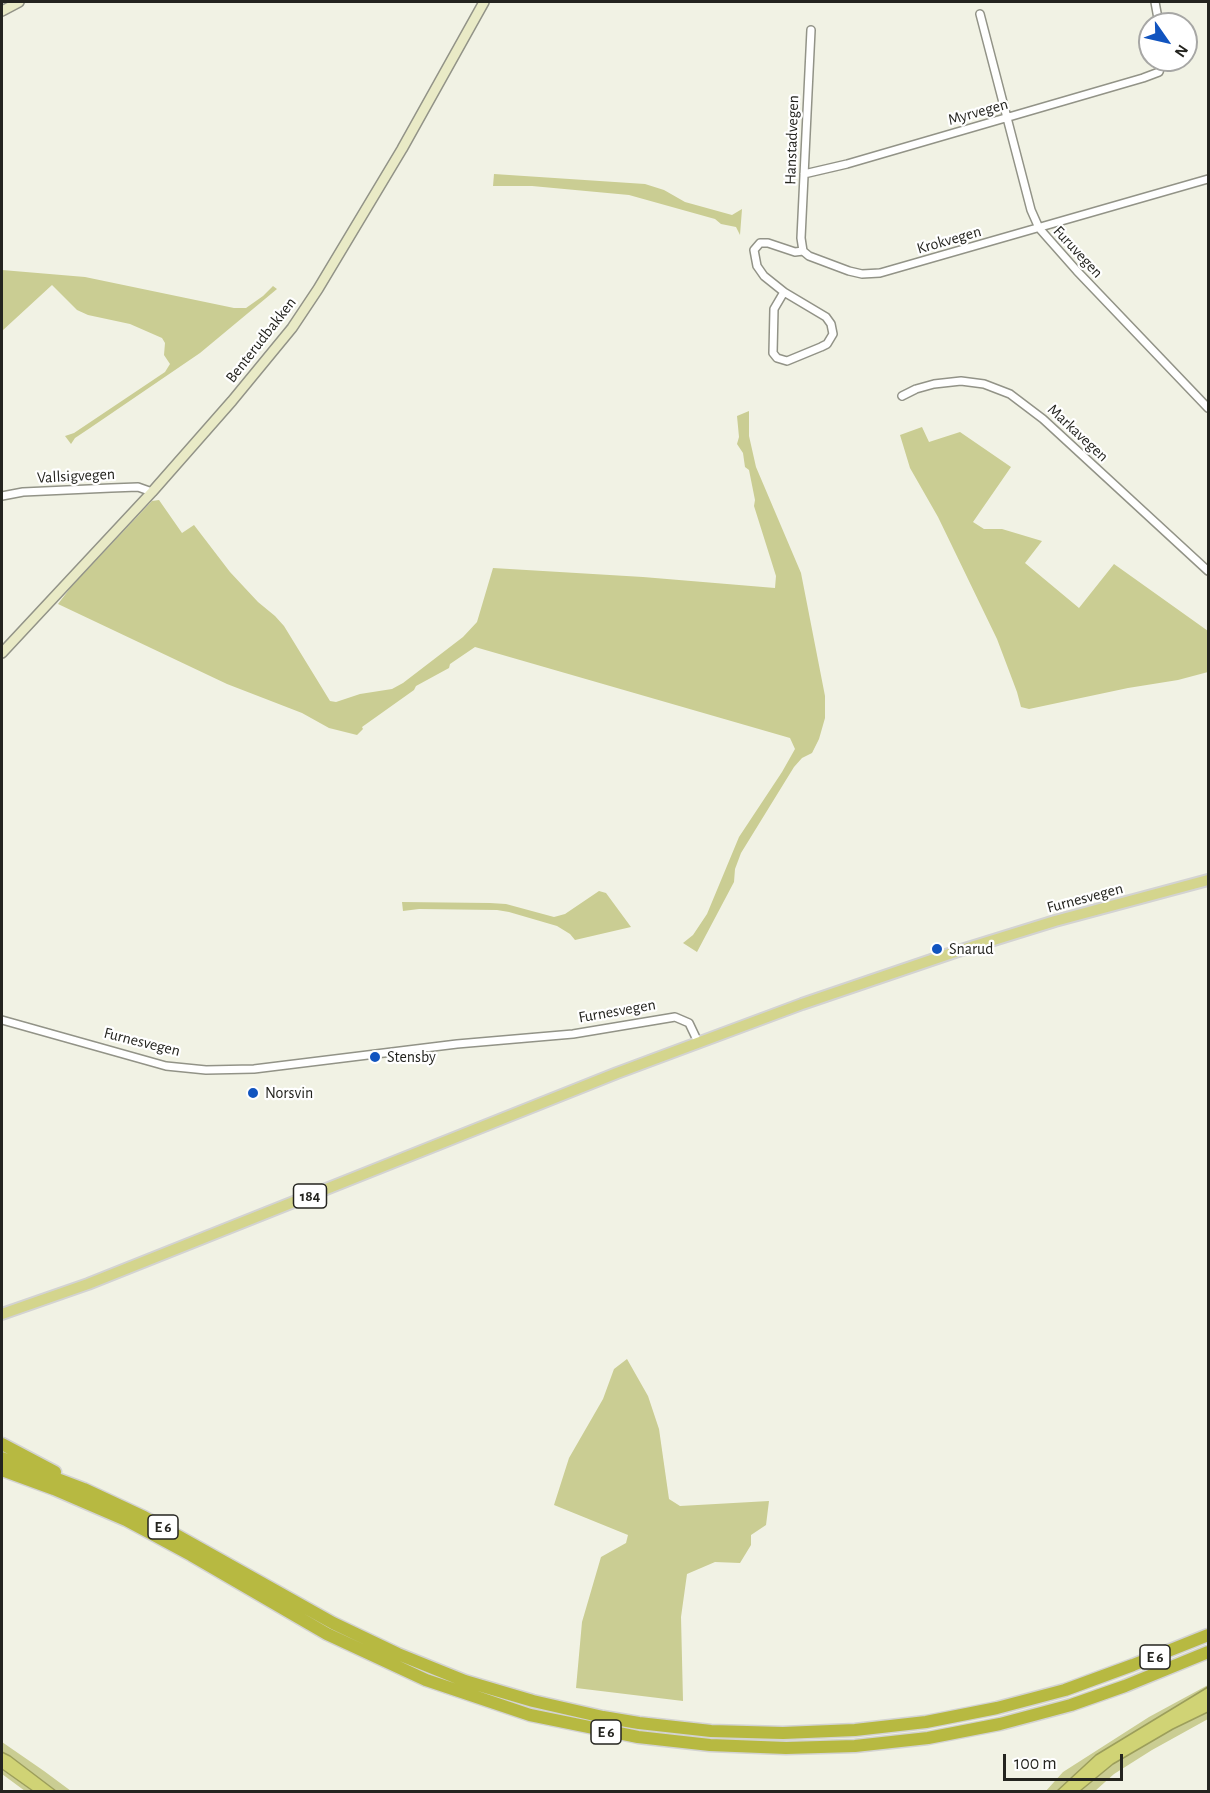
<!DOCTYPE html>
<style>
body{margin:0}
#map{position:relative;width:1210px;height:1793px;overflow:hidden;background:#f1f2e4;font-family:"Alegreya Sans",sans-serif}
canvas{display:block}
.frame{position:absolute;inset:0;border:3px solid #24241f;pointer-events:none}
.north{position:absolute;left:1138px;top:12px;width:60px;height:60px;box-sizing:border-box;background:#fff;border:2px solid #a7a7a5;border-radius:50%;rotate:124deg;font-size:16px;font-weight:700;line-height:24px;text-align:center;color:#24241f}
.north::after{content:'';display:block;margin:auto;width:21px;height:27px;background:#1154bf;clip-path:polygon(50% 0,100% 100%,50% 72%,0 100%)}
.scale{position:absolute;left:1003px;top:1754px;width:120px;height:27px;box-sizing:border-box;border:3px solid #24241f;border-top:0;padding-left:8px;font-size:18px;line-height:21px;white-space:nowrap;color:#24241f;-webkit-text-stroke:4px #fff;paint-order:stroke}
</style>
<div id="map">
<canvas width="1210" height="1793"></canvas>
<div class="frame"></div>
<div class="north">N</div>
<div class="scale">100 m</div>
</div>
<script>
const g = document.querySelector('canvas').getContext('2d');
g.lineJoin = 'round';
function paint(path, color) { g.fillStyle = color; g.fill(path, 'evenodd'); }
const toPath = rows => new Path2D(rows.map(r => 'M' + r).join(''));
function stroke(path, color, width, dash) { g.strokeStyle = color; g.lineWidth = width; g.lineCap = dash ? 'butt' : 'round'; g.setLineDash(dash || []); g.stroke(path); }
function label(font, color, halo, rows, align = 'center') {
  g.font = font + ' "Alegreya Sans",sans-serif'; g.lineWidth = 4.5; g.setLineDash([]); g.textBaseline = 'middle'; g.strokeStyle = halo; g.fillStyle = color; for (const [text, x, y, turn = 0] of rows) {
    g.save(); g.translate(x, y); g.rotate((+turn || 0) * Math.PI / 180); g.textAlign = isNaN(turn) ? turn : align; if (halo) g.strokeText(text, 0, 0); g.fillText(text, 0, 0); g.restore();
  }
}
const green = toPath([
 [494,174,645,184,664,190,685,202,732,215,742,209,740,235,736,227,721,224,715,219,629,195,532,186,493,186],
 [2,270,85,277,234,308,246,308,263,296,273,286,277,289,200,353,90,428,75,438,71,444,65,436,74,433,165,372,170,364,164,355,165,343,162,338,130,324,88,315,77,310,52,285,2,331],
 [749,411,749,436,756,467,801,573,825,696,825,718,819,739,812,753,802,758,794,767,741,853,735,869,734,882,697,952,683,943,693,935,707,914,739,837,782,772,795,749,790,738,475,647,450,664,449,668,416,686,414,690,362,727,363,729,357,735,329,728,302,713,227,684,58,604,71,587,152,501,159,500,182,533,194,525,230,572,258,602,275,616,284,626,330,701,336,702,360,694,392,689,403,683,463,637,477,622,493,568,643,577,775,588,776,576,754,506,755,500,749,470,745,467,743,453,737,444,739,437,737,416],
 [922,427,929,442,960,432,1011,467,973,522,984,529,1002,529,1042,541,1025,563,1079,608,1114,564,1208,631,1208,672,1178,680,1128,688,1029,709,1021,707,1017,692,997,639,938,517,910,468,900,435],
 [599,891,606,893,631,927,575,940,570,934,557,926,509,912,497,910,419,909,403,911,402,902,490,903,506,904,554,917,565,914],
 [627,1359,648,1396,659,1429,669,1499,680,1506,769,1501,766,1525,751,1535,751,1545,740,1563,715,1562,687,1574,681,1617,683,1701,576,1688,582,1622,601,1557,626,1543,628,1535,554,1505,569,1458,603,1399,614,1369],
 [1208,1685,1208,1719,1152,1750,1114,1774,1095,1791,1045,1792,1063,1772,1149,1717],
 [2,1742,44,1771,71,1791,25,1791,2,1774]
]);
const water = toPath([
 [1208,1687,1208,1712,1173,1729,1113,1764,1080,1791,1057,1791,1096,1755,1208,1687],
 [2,1752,10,1756,56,1791,33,1791,2,1769,2,1752]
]);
const street = toPath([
 [1155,2,1159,24],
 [980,14,1031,210,1039,228,1077,271,1208,408],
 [804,174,847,164,1143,78,1159,72,1163,60],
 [803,251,801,238,811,30],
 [784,292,764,276,757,266,754,250,760,243,768,243,795,252,803,251,809,256,849,271,862,274,880,273,1208,179],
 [784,292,826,317,831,324,833,334,827,344,821,347,787,361,777,358,773,353,774,309,784,292],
 [902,396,916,389,934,384,961,381,984,384,1010,394,1043,419,1208,571],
 [2,496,23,492,111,488,138,487,152,492],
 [2,1020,166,1066,206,1070,254,1069,457,1044,573,1034,675,1017,689,1023,698,1042]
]);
const secondary = toPath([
 [2,11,19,2],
 [2,653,152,492,232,401,292,328,318,289,402,149,484,2]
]);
const primary = toPath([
 [2,1314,88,1284,617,1073,802,1004,955,952,1055,921,1208,880]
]);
const highway = toPath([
 [2,1444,55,1472],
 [2,1458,84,1489,144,1517,333,1623,398,1654,465,1681,533,1701,603,1717,639,1723,711,1731,783,1733,855,1730,926,1722,997,1708,1065,1690,1133,1665,1208,1635],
 [2,1470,54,1489,126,1520,191,1555,327,1634,426,1680,530,1715,638,1737,710,1745,786,1748,855,1746,928,1738,1000,1724,1071,1705,1125,1686,1208,1652]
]);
const markers = [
 [937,949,6,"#1154bf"],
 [375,1057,6,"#1154bf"],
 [253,1093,6,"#1154bf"]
];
const shields = [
 [310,1196,33],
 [163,1527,30],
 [1155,1657,30],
 [606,1732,30]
];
const shieldNames = [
 ["184",310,1196],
 ["E 6",163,1527],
 ["E 6",1155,1657],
 ["E 6",606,1732]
];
const streetNames = [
 ["Myrvegen",978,112,-16],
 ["Hanstadvegen",792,140,-88],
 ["Krokvegen",949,240,-16],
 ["Furuvegen",1078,252,47],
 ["Benterudbakken",261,340,-52],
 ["Markavegen",1078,433,43],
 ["Vallsigvegen",76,476,-3],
 ["Furnesvegen",1085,898,-15],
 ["Furnesvegen",617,1011,-10],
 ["Furnesvegen",142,1042,14]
];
const poiNames = [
 ["Snarud",949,949],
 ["Stensby",387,1057],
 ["Norsvin",265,1093]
];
paint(green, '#cacd93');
paint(water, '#d0d375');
stroke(water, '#9c9e5b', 1.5);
stroke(street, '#929387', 10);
stroke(secondary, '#929387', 12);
stroke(primary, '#d3d3d2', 14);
stroke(highway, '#d3d3d2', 15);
stroke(street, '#fff', 7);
stroke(secondary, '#e9eac6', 9);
stroke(primary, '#d4d58d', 10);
stroke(highway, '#b7b941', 12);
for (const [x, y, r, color] of markers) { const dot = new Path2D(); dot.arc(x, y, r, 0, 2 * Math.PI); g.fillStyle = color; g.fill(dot); stroke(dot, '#fff', 2); }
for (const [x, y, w] of shields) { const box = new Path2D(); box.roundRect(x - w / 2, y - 12, w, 24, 4.5); g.fillStyle = '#fff'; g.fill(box); stroke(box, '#24241f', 1.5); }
label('bold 15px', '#24241f', null, shieldNames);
label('16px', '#24241f', '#fff', streetNames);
label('16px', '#24241f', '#fff', poiNames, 'left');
</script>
